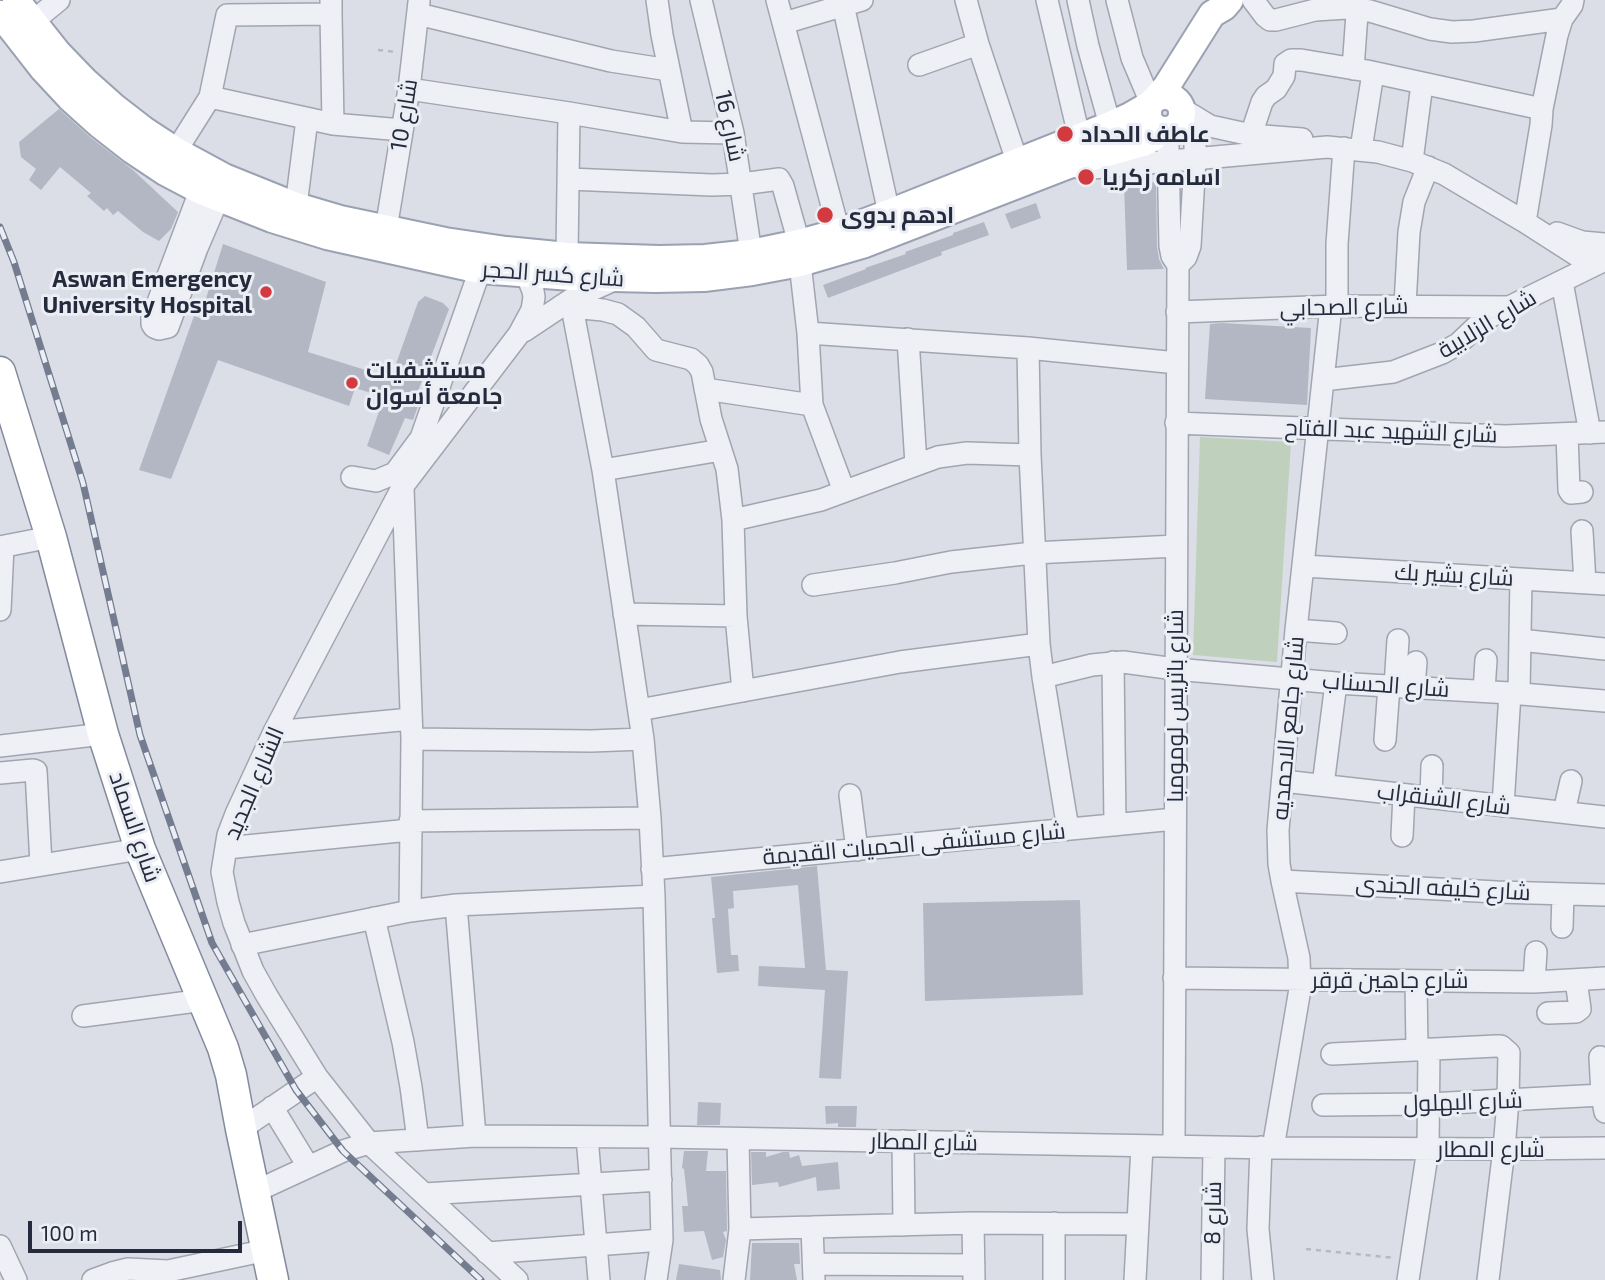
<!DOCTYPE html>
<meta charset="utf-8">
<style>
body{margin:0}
#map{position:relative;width:1605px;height:1280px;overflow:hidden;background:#dbdee6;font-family:"Exo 2",sans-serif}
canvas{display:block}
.scale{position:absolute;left:28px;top:1221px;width:214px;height:32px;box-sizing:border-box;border:4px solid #252b3d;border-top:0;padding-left:9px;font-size:21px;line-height:24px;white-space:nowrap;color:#252b3d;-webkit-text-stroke:5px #ebeef4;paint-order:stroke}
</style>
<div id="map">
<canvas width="1605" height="1280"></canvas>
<div class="scale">100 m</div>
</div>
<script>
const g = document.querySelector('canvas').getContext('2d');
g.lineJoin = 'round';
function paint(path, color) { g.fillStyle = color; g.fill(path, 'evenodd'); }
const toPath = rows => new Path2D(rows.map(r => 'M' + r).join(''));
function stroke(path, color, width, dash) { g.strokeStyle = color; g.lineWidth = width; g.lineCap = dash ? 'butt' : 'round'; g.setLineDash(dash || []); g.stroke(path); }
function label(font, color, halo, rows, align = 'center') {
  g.font = font + ' "Exo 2",Cairo,sans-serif'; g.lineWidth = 6; g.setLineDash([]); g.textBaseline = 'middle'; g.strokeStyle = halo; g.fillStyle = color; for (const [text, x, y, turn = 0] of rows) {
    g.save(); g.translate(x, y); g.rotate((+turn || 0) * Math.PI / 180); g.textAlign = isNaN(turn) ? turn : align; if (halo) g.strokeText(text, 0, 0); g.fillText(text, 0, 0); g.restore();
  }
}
const green = toPath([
 [1200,437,1291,442,1277,662,1193,655]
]);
const building = toPath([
 [59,109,90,137,133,170,178,212,171,229,159,241,143,232,118,211,113,215,107,208,104,211,87,196,91,193,60,167,41,190,29,180,36,169,21,157,19,142],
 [1156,182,1157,246,1159,259,1164,269,1127,270,1124,184],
 [1036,203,1041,218,1011,229,1005,214],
 [984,222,989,235,941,252,942,255,828,298,823,285,866,269,865,268,906,254,905,252,953,235,953,233],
 [223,244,326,282,308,352,391,378,418,302,425,296,443,303,449,309,417,394,421,398,413,420,405,418,389,455,367,446,384,397,355,388,349,406,218,360,171,479,139,470,194,316,200,318],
 [1222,323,1311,328,1307,405,1205,399,1210,324],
 [817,866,826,970,848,971,841,1079,819,1078,825,990,758,986,759,966,805,968,798,885,733,891,734,908,728,909,731,955,738,955,739,971,717,973,712,918,715,918,711,877],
 [1080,900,1083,995,925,1001,923,903],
 [698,1102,721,1103,720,1125,697,1125],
 [825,1106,857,1106,856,1127,838,1127,838,1123,826,1124],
 [684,1151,708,1151,706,1171,726,1171,727,1228,727,1231,723,1232,726,1240,723,1257,712,1260,704,1231,684,1232,682,1206,688,1206,684,1169,682,1168],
 [751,1152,766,1152,766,1157,783,1152,789,1152,790,1158,799,1155,802,1166,838,1162,840,1189,817,1191,816,1177,779,1187,778,1182,752,1185],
 [752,1243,799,1243,800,1264,794,1264,797,1280,750,1280],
 [679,1264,720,1270,721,1280,676,1280]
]);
const path = toPath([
 [378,50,396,52],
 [1306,1249,1395,1258]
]);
const minor = toPath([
 [657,0,662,35,682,132],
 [701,0,733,133,751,253],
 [777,0,839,232],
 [842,0,889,213],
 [966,0,978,44,1017,161],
 [1047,0,1079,136],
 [1078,0,1088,46,1110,125],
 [1117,0,1132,58,1151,103],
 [1253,0,1265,16,1270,20,1276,20,1315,10,1347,8,1370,11,1430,29,1452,32,1474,31,1562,19],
 [331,14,333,124],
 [418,14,611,61,669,70],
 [32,22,59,0],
 [784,23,862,0],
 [919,65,978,44],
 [1353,69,1358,0],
 [409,89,569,113,682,132,733,133],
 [210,97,333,124,402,130],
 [1182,109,1210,126,1251,135,1302,139],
 [1163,130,1168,146,1170,246,1172,256,1178,265,1174,1146],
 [1251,135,1262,102,1266,96,1276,89,1284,76,1285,64,1291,60,1301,60,1367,71,1542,109],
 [1361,149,1373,73],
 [176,151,210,97,227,15,331,14,331,0],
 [1412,161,1422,84],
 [1081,169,1327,147,1378,152,1412,161,1444,174,1525,222,1578,256,1588,260,1605,259],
 [205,178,152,318,152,324,154,327,159,329,168,327,197,248,218,199,223,183],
 [569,179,712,185,742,184,779,179,783,186,799,243],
 [296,206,307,119],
 [1525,222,1541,125,1542,109,1557,35,1562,19,1572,5,1573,0],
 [386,229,409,89,419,2],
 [1557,233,1582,242,1605,244],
 [567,256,569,113],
 [800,263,808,333,812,405,844,491],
 [1178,265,1186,257,1190,246,1195,159,1195,142,1193,132,1182,117],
 [1562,282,1590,433],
 [1405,305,1409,232,1414,202,1428,167],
 [561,306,572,307,603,470,643,739,650,818,654,896,660,1163,662,1240,656,1280],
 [1337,306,1337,244,1344,148],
 [572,307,603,310,618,314,636,327,656,350,691,359,698,365,702,372,711,419,727,469,733,520,736,616,743,691],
 [1177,312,1337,306,1511,307],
 [524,331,572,299,614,280],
 [808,333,1028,348,1177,363],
 [908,339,916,464],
 [1028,348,1030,455,1039,644,1043,677,1068,829],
 [1323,380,1393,372,1442,353,1458,344,1477,326,1491,316,1605,260],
 [705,389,812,405],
 [1176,423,1505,436,1605,432],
 [1567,434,1569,490,1571,493,1582,492],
 [603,470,721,450],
 [352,477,376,481,395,473,421,438,480,270],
 [403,488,412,739,410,911],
 [733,520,821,500,938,457,967,453,1030,455],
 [1582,531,1585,583],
 [0,547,51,537],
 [1304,566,1605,584],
 [813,585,895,573,951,562,1033,553,1176,546],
 [0,610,3,547],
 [624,614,736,616],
 [1296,630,1336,633],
 [1520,640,1605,649],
 [1113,662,1115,825],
 [1043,677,1092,665,1123,662,1175,669,1336,683,1510,693,1605,701],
 [1395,686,1398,640],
 [1414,687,1416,662],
 [1484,691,1486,660],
 [1519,693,1521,579],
 [639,710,900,662,1039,644],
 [274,732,411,719],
 [412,739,591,741,643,739],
 [1385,740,1389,686],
 [0,746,103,734],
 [0,773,33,770,36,771,41,864],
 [1283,781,1605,817],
 [1323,785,1336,683],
 [850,795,857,850],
 [1431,798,1432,766],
 [1503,806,1510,693],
 [1564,812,1571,781],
 [410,821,650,818],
 [1402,836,1404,795],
 [226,848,410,830],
 [652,869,1175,819],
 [0,872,140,849],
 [1282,881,1497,892,1605,895],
 [456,905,475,1136],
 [374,918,403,1042,411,1087,418,1140],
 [1562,927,1563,894],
 [242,945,410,911,456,905,654,896],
 [1174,978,1534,982,1605,978],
 [1416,981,1417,1050],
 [1534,982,1536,952],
 [1548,1013,1576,1012,1580,1009,1576,980],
 [83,1016,204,1000],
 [1332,1054,1496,1046,1501,1046,1509,1053,1508,1100,1504,1149,1488,1280],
 [1600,1057,1602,1095,1605,1112],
 [1323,1105,1429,1104,1602,1095],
 [272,1107,308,1166],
 [241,1129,317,1077],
 [587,1137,599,1280],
 [903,1141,904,1225],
 [1261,1147,1258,1229,1263,1280],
 [1273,1148,1300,989,1299,958,1282,881,1279,864,1278,830,1296,630,1331,306],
 [254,1192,343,1151,369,1143,475,1136,660,1137,1273,1148,1504,1149,1605,1148],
 [424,1194,661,1180],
 [973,1223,974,1280],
 [740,1229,812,1227],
 [0,1246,16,1280],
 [487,1253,662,1240],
 [814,1264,974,1265],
 [93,1280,112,1273,128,1269,168,1271,267,1250],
 [517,1280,369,1143,317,1077,267,996,253,971,234,923,228,902,222,872,228,835,236,814,274,732,403,486,519,334,532,310,534,297,533,291,526,273],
 [734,1280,740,1229,738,1139],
 [814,1280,812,1227,973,1223,1137,1224],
 [1054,1280,1054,1223],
 [1135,1280,1142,1146],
 [1212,1280,1214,1147],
 [1408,1280,1428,1149,1429,1049]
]);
const major = toPath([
 [16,0,58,53,85,81,113,106,144,130,176,151,224,177,296,206,340,219,445,241,506,250,567,256,659,259,705,258,751,253,799,243,839,232,889,213,1110,125,1130,116,1149,105],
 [0,14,43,69,70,98,100,125,132,150,165,172,201,191,272,219,327,236,480,270,571,277,655,279,704,278,752,272,800,263,865,244,1082,160,1143,143,1153,138,1160,130],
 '1148 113a17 17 0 1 1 34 0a17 17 0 1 1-34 0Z',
 [1157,97,1166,87,1212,14,1224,7,1230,0]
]);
const highway = toPath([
 [0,372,51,537,103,734,140,849,223,1048,231,1075,241,1129,273,1280]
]);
const rail = toPath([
 [0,227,14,262,83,483,140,735,212,943,296,1090,343,1151,481,1280]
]);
const markers = [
 [1065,134,9,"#d23a3f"],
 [1086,177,9,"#d23a3f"],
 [825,215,9,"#d23a3f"],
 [266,292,7,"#d23a3f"],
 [352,383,7,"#d23a3f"]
];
const streetNames = [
 ["شارع 10",404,115,-81],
 ["شارع 16",730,126,78],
 ["شارع كسر الحجر",553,274,4],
 ["شارع الصحابي",1344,307,-1],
 ["شارع الزلابية",1487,324,-31],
 ["شارع الشهيد عبد الفتاح",1391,431,2],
 ["شارع بشير بك",1454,575,3],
 ["شارع الحسناب",1386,685,4],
 ["شارع باتريس لومومبا",1175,706,-90],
 ["شارع جامع الاحمديه",1288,728,-85],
 ["الشارع الجديد",254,783,-67],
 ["شارع الشنقراب",1444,799,7],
 ["شارع السماد",135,827,71],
 ["شارع مستشفى الحميات القديمة",914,844,-5],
 ["شارع خليفه الجندى",1443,888,3],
 ["شارع جاهين قرقر",1390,980],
 ["شارع البهلول",1463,1102,-2],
 ["شارع المطار",924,1142,1],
 ["شارع المطار",1491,1149],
 ["شارع 8",1213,1213,-89]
];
const poiNames = [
 ["عاطف الحداد",1081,134],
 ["اسامه زكريا",1102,177],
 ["ادهم بدوى",841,215],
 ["Aswan Emergency",252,279,"right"],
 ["University Hospital",252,305,"right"],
 ["مستشفيات",366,370],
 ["جامعة أسوان",366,396]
];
paint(green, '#bfd1bc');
paint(building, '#b3b7c3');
stroke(minor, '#a1a5b0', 24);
stroke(major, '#9aa1b2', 30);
stroke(highway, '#828a9d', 33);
stroke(path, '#b6b9c1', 2.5, [5, 5]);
stroke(minor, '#eef0f5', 21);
stroke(major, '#fff', 26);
stroke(highway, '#fff', 30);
stroke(rail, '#747c90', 7);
stroke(rail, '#ebeef4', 4.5, [13]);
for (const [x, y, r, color] of markers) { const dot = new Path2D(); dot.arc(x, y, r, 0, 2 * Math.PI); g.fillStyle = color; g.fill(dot); stroke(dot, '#ebeef4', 2.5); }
label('23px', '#252b3d', '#ebeef4', streetNames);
label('bold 23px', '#252b3d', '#ebeef4', poiNames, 'left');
</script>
